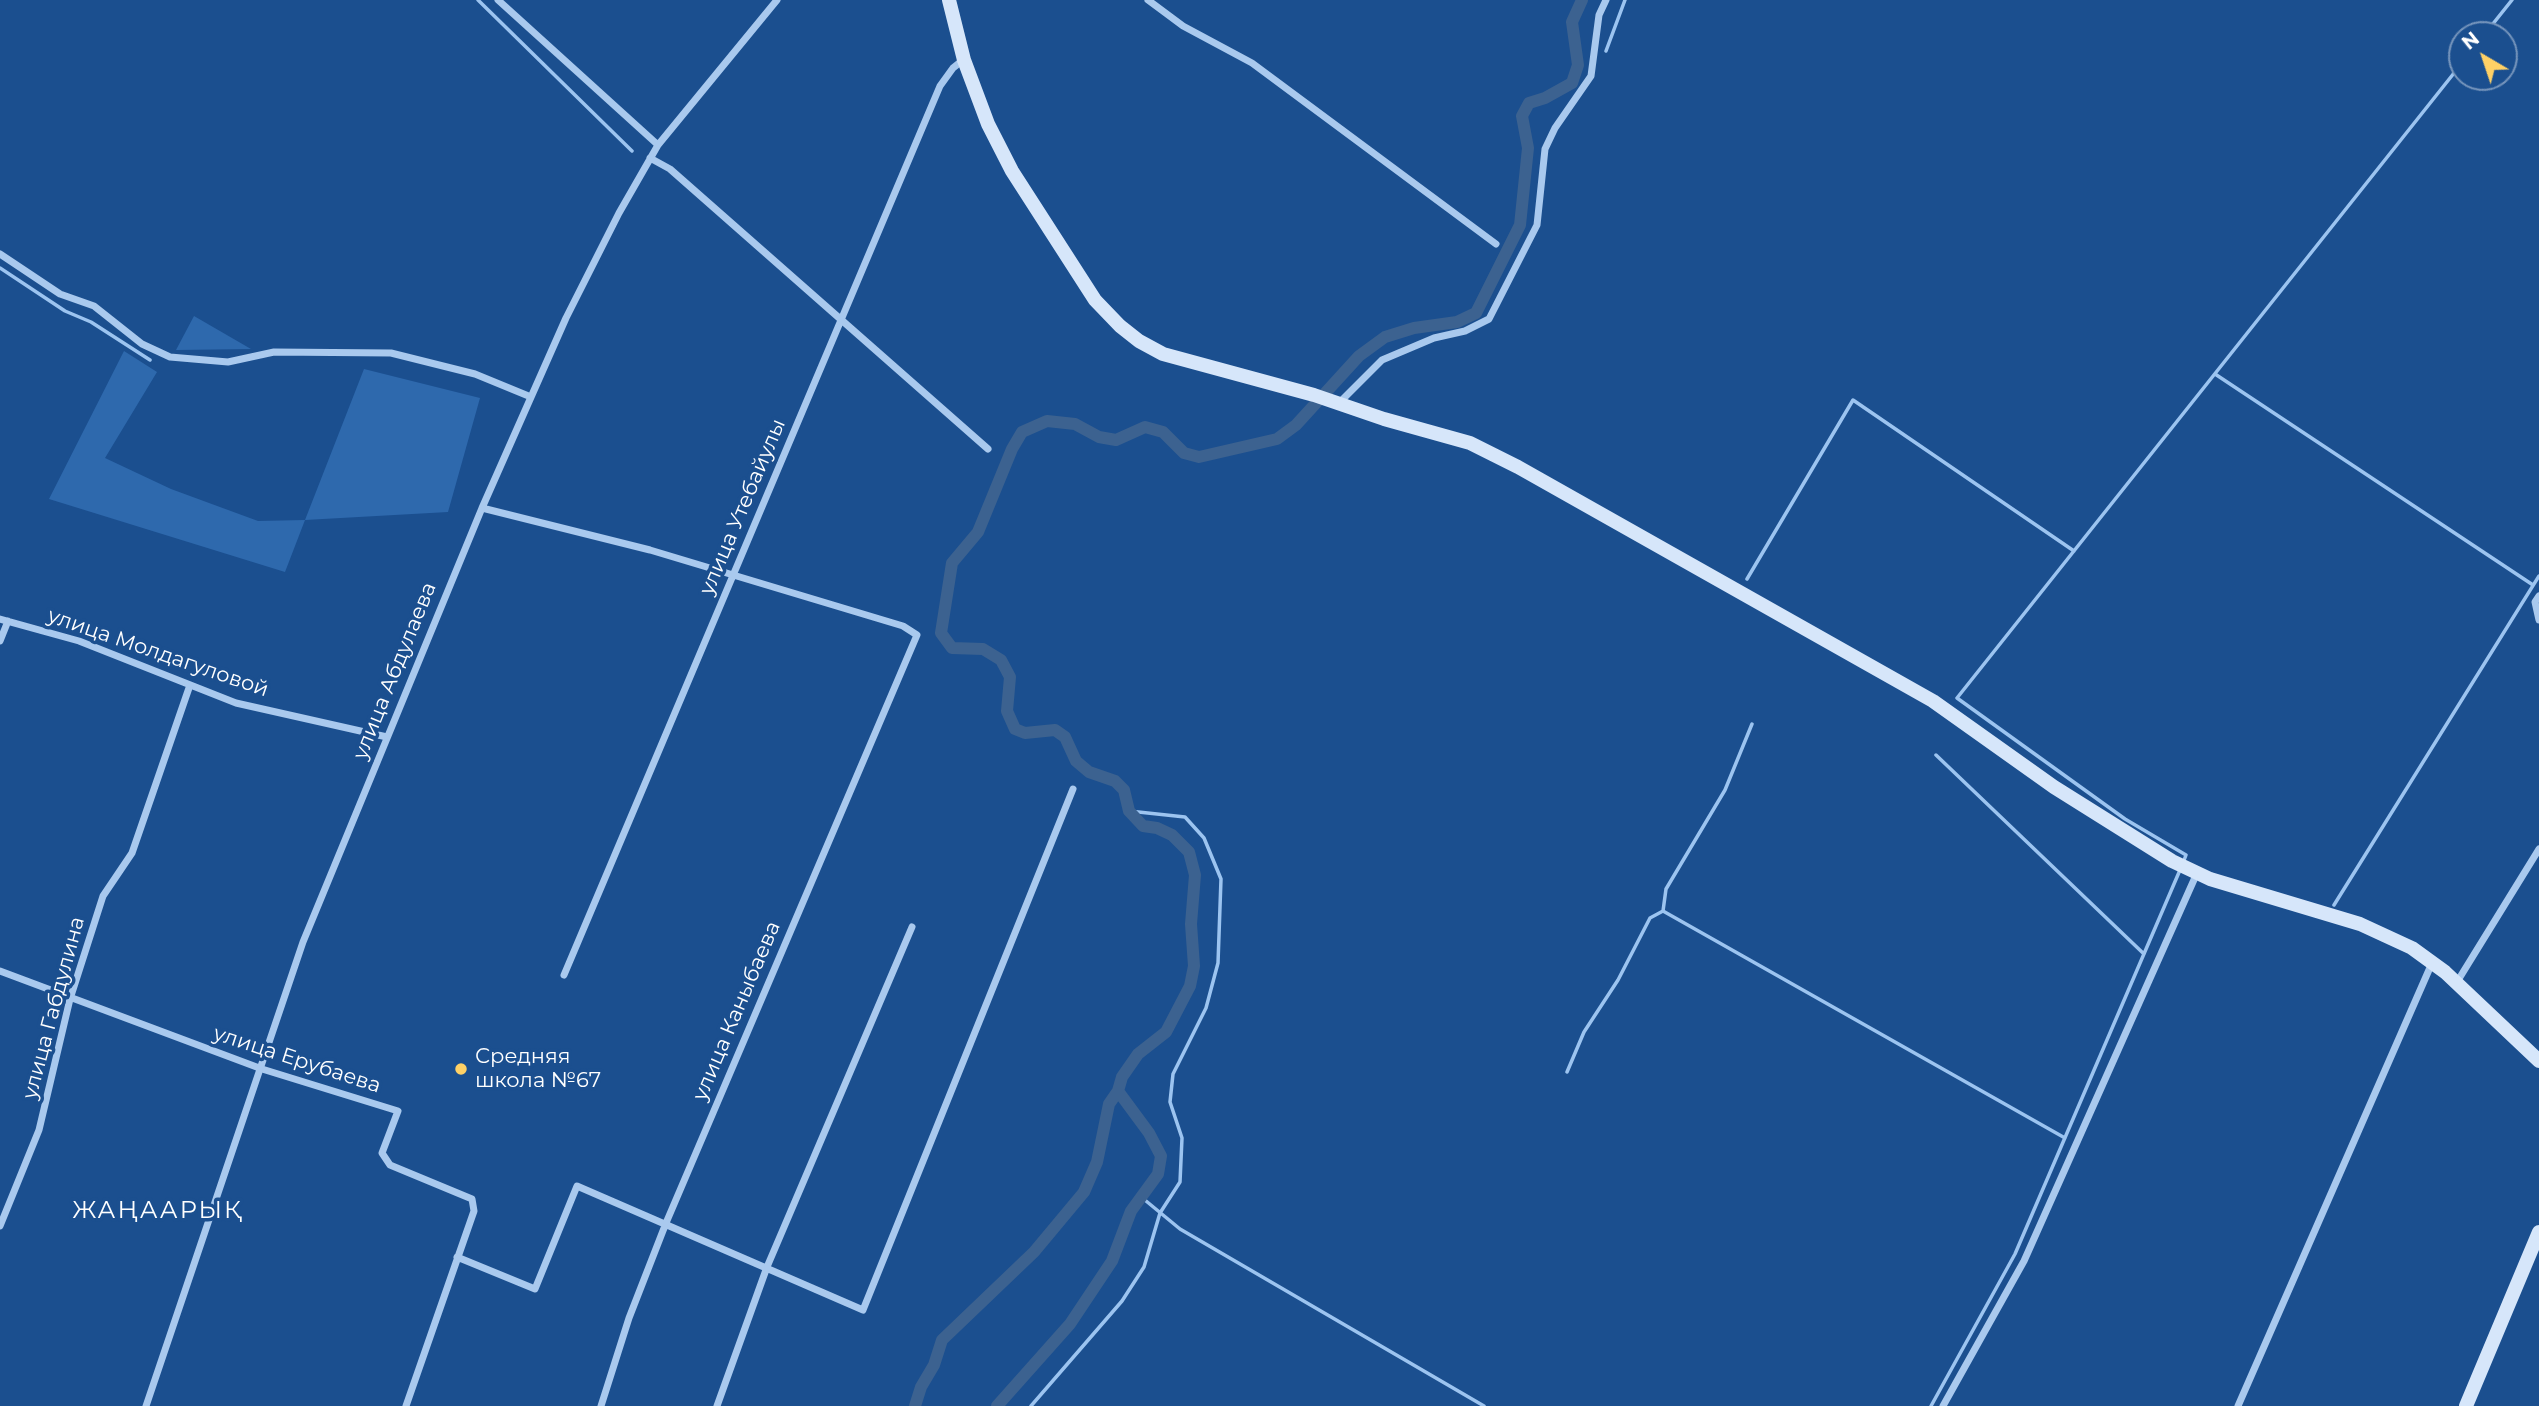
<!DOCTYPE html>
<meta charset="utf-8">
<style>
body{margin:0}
#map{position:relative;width:2539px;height:1406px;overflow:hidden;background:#1b4f8f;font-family:Montserrat,sans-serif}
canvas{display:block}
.north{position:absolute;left:2448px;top:21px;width:70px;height:70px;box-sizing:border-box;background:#1b4f8f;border:2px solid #7695bc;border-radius:50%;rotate:321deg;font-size:19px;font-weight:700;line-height:28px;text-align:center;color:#fff}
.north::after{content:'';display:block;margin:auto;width:24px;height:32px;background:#ffd166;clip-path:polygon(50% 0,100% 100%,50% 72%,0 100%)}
</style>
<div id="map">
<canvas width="2539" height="1406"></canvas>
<div class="north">N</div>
</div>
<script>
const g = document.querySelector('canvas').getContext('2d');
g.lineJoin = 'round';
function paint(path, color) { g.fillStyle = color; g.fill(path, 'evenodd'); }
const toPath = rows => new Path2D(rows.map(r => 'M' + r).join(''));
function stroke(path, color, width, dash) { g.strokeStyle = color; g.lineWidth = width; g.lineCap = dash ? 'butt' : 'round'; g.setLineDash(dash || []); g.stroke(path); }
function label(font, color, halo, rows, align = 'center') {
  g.font = font + ' Montserrat,sans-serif'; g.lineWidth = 7; g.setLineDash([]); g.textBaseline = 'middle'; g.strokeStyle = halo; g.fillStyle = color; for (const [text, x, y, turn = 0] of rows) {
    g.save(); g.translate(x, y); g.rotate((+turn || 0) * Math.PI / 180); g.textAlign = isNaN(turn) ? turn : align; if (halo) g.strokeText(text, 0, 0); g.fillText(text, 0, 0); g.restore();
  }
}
const green = toPath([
 [194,316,251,349,176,350],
 [124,351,157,372,105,458,171,489,258,521,305,520,364,369,480,398,448,512,305,520,285,572,49,499]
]);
const stream = toPath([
 [478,0,632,151],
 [2484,35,2512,0],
 [1606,51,1625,0],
 [0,268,65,311,91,322,150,360],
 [2215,374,2533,585],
 [1747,579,1853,400,2074,551],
 [1936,755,2144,954],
 [2183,863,2186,855,2125,819,1957,698,2462,63],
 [2334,905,2539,576],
 [1663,911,1666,889,1725,790,1752,724],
 [1567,1072,1584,1032,1618,980,1650,918,1663,911,2065,1138],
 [1140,1196,1180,1229,1484,1406],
 [1031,1406,1122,1301,1144,1267,1160,1213,1180,1182,1182,1138,1170,1102,1173,1074,1206,1008,1218,963,1221,879,1204,838,1185,817,1129,811],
 [1931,1406,2015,1254,2180,870]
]);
const canal = toPath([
 [915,1406,921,1387,934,1365,942,1340,1034,1252,1084,1192,1097,1162,1109,1104,1118,1091,1122,1077,1138,1054,1166,1032,1190,986,1194,966,1191,924,1195,875,1189,852,1172,835,1157,828,1143,826,1129,811,1124,790,1115,781,1089,772,1076,761,1065,737,1055,730,1025,733,1015,729,1007,711,1010,677,1001,660,983,649,952,648,941,633,952,563,978,532,1012,449,1022,432,1047,421,1075,424,1099,437,1116,440,1145,427,1163,432,1184,453,1199,457,1277,439,1296,425,1359,356,1385,337,1414,328,1457,322,1476,313,1520,225,1528,148,1522,116,1529,103,1545,98,1572,83,1578,65,1572,22,1582,0],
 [997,1406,1070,1324,1112,1261,1131,1211,1158,1174,1161,1156,1149,1133,1118,1091]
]);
const street = toPath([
 [498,0,658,145],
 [1148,0,1183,26,1252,63,1496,244],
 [650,158,670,169,988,449],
 [0,254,60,294,94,306,142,344,170,357,228,362,274,352,391,353,475,374,531,397],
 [1338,404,1382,360,1434,338,1465,331,1489,319,1537,225,1545,149,1555,128,1591,76,1599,15,1606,0],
 [482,508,650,550,903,626,917,635,666,1223,629,1318,601,1406],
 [2539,596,2535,602,2539,620],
 [0,619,79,641,236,703,387,737],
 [0,641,8,621],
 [0,971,262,1069,398,1111,382,1153,390,1165,472,1199,474,1211,406,1406],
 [564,975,940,86,953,68,963,60],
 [2457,982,2539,849],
 [0,1226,39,1130,70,999,103,896,132,853,190,685],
 [457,1257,535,1289,577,1186,863,1310,1073,789],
 [146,1406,303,942,482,508,566,318,619,213,658,145,777,0],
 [717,1406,767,1267,912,927],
 [1943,1406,2024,1261,2197,873],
 [2238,1406,2432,963]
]);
const secondary = toPath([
 [949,0,964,60,988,124,1012,171,1095,300,1120,326,1139,341,1163,354,1314,395,1384,419,1470,443,1518,467,1933,701,2054,787,2172,861,2210,879,2360,924,2412,948,2445,972,2539,1061],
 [2466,1406,2539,1232]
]);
const markers = [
 [461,1069,7,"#ffd166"]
];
const streetNames = [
 ["улица Утебайулы",743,507,-67],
 ["улица Молдагуловой",158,653,19],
 ["улица Абдулаева",395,671,-68],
 ["улица Габдулина",54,1008,-75],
 ["улица Каныбаева",737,1011,-67],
 ["улица Ерубаева",297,1060,18]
];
const poiNames = [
 ["Средняя",475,1057],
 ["школа №67",475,1081]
];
const quarterNames = [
 ["ЖАҢААРЫҚ",158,1211]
];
paint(green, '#2e69ad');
stroke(stream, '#9cc4f0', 3.5);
stroke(canal, '#3c6290', 12);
stroke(street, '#a9c9ee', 7);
stroke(secondary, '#d6e6fa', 14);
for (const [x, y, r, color] of markers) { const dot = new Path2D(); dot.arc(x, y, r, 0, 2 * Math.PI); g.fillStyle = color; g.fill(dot); stroke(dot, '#1b4f8f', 2.5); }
label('21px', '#fff', '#1b4f8f', streetNames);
label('21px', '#fff', '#1b4f8f', poiNames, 'left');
g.letterSpacing = '2px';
label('24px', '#fff', '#1b4f8f', quarterNames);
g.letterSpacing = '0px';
</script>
